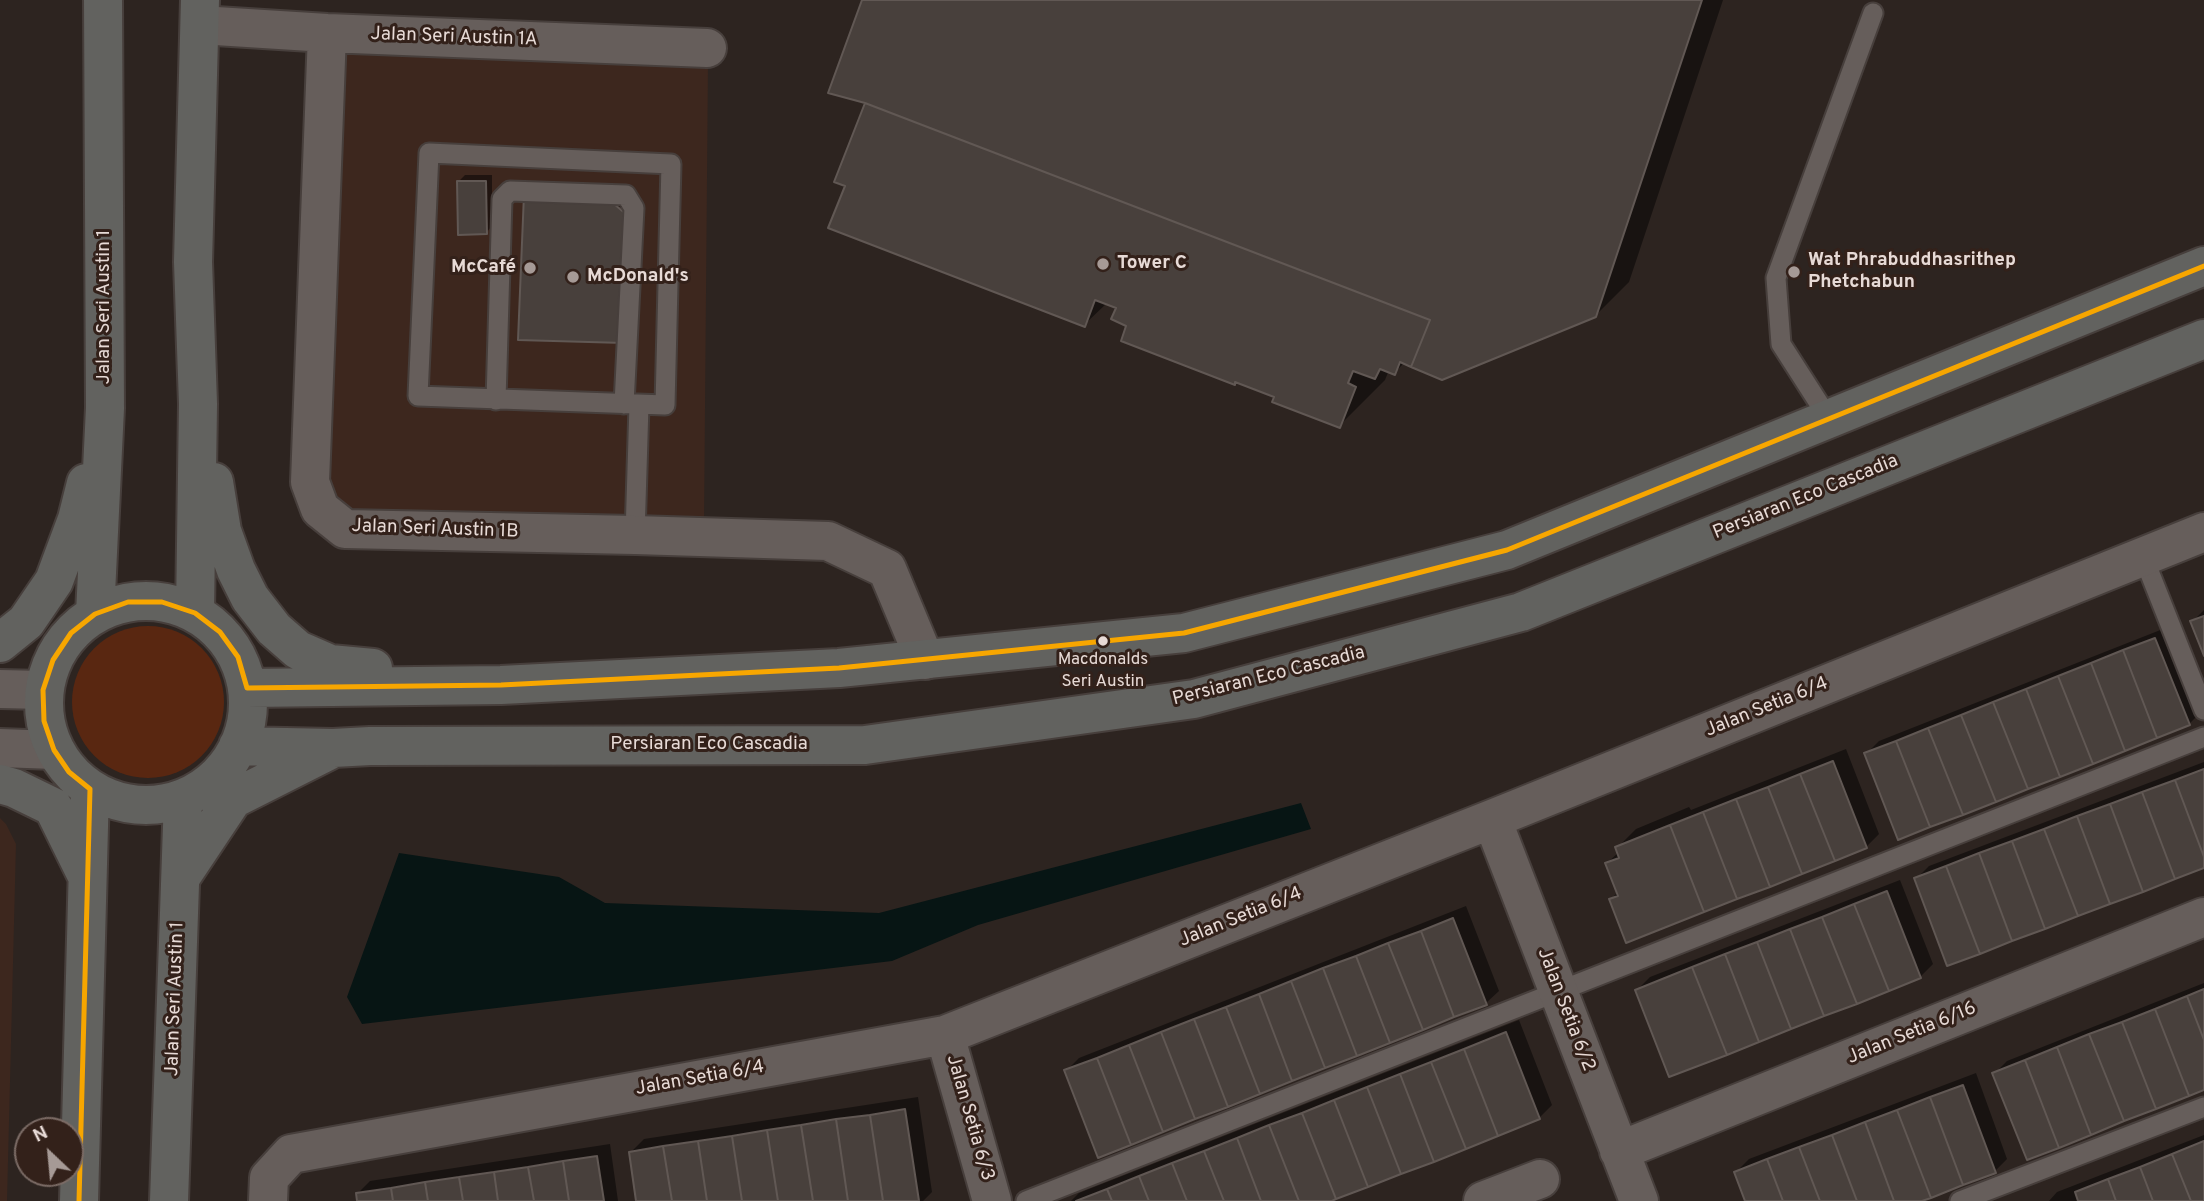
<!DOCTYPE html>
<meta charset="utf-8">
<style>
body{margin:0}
#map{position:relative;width:2204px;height:1201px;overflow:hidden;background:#2d2420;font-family:Overpass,sans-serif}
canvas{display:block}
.north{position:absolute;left:14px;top:1117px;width:70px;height:70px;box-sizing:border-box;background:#33211a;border:2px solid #7b6b65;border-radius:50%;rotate:334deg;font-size:19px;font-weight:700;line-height:28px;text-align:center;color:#e7dad6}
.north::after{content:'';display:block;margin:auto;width:24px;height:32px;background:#a69a96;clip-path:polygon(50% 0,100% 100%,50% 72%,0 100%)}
</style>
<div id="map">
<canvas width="2204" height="1201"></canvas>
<div class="north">N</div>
</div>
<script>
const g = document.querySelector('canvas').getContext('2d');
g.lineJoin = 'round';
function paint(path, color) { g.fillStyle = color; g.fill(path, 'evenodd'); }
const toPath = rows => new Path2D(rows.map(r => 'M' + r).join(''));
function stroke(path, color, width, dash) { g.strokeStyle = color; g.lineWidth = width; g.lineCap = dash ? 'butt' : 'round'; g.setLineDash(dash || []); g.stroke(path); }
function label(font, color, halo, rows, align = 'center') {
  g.font = font + ' Overpass,sans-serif'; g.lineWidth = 6; g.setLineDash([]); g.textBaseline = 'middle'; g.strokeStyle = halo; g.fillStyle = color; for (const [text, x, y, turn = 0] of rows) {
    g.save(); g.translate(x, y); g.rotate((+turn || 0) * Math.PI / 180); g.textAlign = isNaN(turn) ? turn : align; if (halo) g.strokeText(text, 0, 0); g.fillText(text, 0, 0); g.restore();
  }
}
const built = toPath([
 [340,47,708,63,704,523,350,516,325,483],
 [0,818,6,824,16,844,7,1201,0,1201]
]);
const green = toPath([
 '72 702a76 76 0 1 1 152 0a76 76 0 1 1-152 0Z'
]);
const water = toPath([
 [1301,803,1311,829,978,925,892,961,362,1024,347,997,399,853,559,877,605,903,879,913]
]);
const shadow = toPath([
 [864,0,1723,0,1629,282,1595,316,1405,362,1394,373,1389,370,1385,380,1339,426,1277,396,1236,381,1235,383,1118,307,1107,303,1084,325,847,185,867,104],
 [465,175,492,175,492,226,486,233,459,181],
 [539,182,619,185,639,202,636,329,526,195],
 [2204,610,2204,651,2192,622],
 [2168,627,2202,711,2189,724,1866,754,1879,741],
 [1846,749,1879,834,1866,847,1611,899,1618,892,1607,863,1619,852,1617,848,1636,829,1689,807,1691,810],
 [2204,762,2204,867,1916,879,1929,866],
 [1900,880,1933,964,1920,977,1637,990,1650,977],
 [1466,906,1499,991,1486,1003,1066,1071,1079,1058],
 [2204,983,2204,1088,1994,1074,2007,1061],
 [1519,1020,1552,1105,1539,1118,1328,1201,1071,1201,1079,1193],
 [1976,1073,2007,1159,1995,1171,1917,1201,1747,1201,1736,1172,1749,1159],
 [918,1097,932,1192,923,1201,638,1201,631,1152,644,1139],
 [2204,1135,2204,1201,2049,1201,2057,1192],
 [610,1144,618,1201,359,1201,358,1193,370,1181]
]);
const building = toPath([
 [862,0,1702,0,1596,317,1442,380,1411,367,1430,320,865,103,828,93,862,0],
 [865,103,1430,320,1411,367,1400,362,1395,375,1380,369,1375,379,1353,371,1348,383,1356,387,1340,428,1272,402,1274,397,1235,382,1235,385,1121,341,1126,326,1111,319,1116,308,1095,300,1085,327,828,228,845,186,834,182,865,103],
 [457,181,486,181,487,234,458,235,457,181],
 [524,194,606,197,627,215,624,343,518,340,524,194],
 [2204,616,2204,656,2190,621,2204,616],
 [2155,638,2190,725,2157,738,2123,650,2155,638],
 [2123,650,2157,738,2125,751,2091,663,2123,650],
 [2091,663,2125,751,2093,764,2058,676,2091,663],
 [2058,676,2093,764,2060,777,2026,689,2058,676],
 [2026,689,2060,777,2028,789,1993,702,2026,689],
 [1993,702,2028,789,1996,802,1961,715,1993,702],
 [1961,715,1996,802,1963,815,1928,728,1961,715],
 [1928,728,1963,815,1930,827,1896,741,1928,728],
 [1896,741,1930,827,1898,840,1864,753,1896,741],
 [1833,761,1867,848,1835,861,1800,774,1833,761],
 [2204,769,2204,857,2175,780,2204,769],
 [1800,774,1835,861,1802,874,1768,787,1800,774],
 [2175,780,2204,857,2204,868,2175,879,2142,792,2175,780],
 [1768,787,1802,874,1770,887,1736,799,1768,787],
 [2142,792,2175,879,2143,892,2110,804,2142,792],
 [1736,799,1770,887,1737,899,1703,812,1736,799],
 [2110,804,2143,892,2110,904,2077,816,2110,804],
 [1703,812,1737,899,1704,912,1670,825,1703,812],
 [2077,816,2110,904,2078,916,2044,829,2077,816],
 [1670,825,1704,912,1626,943,1609,899,1618,896,1605,863,1619,858,1615,847,1670,825],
 [2044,829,2078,916,2045,929,2012,841,2044,829],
 [2012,841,2045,929,2012,941,1979,853,2012,841],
 [1979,853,2012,941,1980,954,1946,866,1979,853],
 [1946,866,1980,954,1947,966,1914,878,1946,866],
 [1887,891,1921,978,1889,991,1854,904,1887,891],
 [1854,904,1889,991,1857,1004,1822,917,1854,904],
 [1822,917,1857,1004,1824,1016,1790,929,1822,917],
 [1453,918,1487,1005,1454,1017,1421,931,1453,918],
 [1790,929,1824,1016,1791,1029,1757,942,1790,929],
 [1421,931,1454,1017,1423,1030,1388,943,1421,931],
 [1757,942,1791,1029,1759,1042,1725,954,1757,942],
 [1388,943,1423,1030,1390,1043,1356,956,1388,943],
 [1725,954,1759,1042,1727,1055,1692,967,1725,954],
 [1356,956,1390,1043,1357,1056,1323,968,1356,956],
 [1692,967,1727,1055,1669,1077,1635,990,1692,967],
 [1323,968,1357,1056,1325,1068,1291,981,1323,968],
 [1291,981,1325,1068,1292,1081,1259,994,1291,981],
 [2204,989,2204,1040,2187,996,2204,989],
 [1259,994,1292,1081,1260,1094,1226,1007,1259,994],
 [2187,996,2204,1040,2204,1090,2189,1096,2155,1009,2187,996],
 [1226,1007,1260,1094,1228,1107,1194,1019,1226,1007],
 [2155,1009,2189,1096,2156,1109,2122,1022,2155,1009],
 [1194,1019,1228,1107,1195,1119,1161,1032,1194,1019],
 [2122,1022,2156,1109,2124,1121,2089,1034,2122,1022],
 [1161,1032,1195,1119,1163,1132,1129,1045,1161,1032],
 [1506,1032,1540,1119,1498,1136,1464,1049,1506,1032],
 [2089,1034,2124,1121,2091,1135,2057,1047,2089,1034],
 [1129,1045,1163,1132,1131,1145,1097,1058,1129,1045],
 [2057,1047,2091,1135,2059,1148,2025,1060,2057,1047],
 [1464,1049,1498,1136,1466,1149,1431,1062,1464,1049],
 [1097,1058,1131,1145,1098,1158,1064,1070,1097,1058],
 [2025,1060,2059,1148,2027,1160,1992,1073,2025,1060],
 [1431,1062,1466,1149,1434,1162,1400,1074,1431,1062],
 [1400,1074,1434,1162,1401,1174,1367,1087,1400,1074],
 [1963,1085,1996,1173,1963,1185,1930,1097,1963,1085],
 [1367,1087,1401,1174,1368,1187,1334,1100,1367,1087],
 [1930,1097,1963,1185,1931,1198,1897,1110,1930,1097],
 [1334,1100,1368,1187,1336,1199,1302,1113,1334,1100],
 [905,1109,919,1201,883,1201,870,1115,905,1109],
 [1897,1110,1931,1198,1922,1201,1894,1201,1865,1122,1897,1110],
 [1302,1113,1336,1199,1332,1201,1299,1201,1269,1125,1302,1113],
 [870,1115,883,1201,848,1201,836,1119,870,1115],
 [836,1119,848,1201,813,1201,801,1125,836,1119],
 [1865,1122,1894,1201,1857,1201,1832,1135,1865,1122],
 [801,1125,813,1201,778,1201,767,1130,801,1125],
 [1269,1125,1299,1201,1261,1201,1237,1138,1269,1125],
 [767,1130,778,1201,742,1201,732,1136,767,1130],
 [1832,1135,1857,1201,1820,1201,1799,1147,1832,1135],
 [732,1136,742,1201,707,1201,698,1141,732,1136],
 [1237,1138,1261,1201,1224,1201,1204,1151,1237,1138],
 [698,1141,707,1201,672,1201,663,1146,698,1141],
 [2204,1141,2204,1201,2191,1201,2172,1154,2204,1141],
 [663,1146,672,1201,636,1201,629,1152,663,1146],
 [1799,1147,1820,1201,1783,1201,1767,1159,1799,1147],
 [1204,1151,1224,1201,1187,1201,1172,1163,1204,1151],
 [2172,1154,2191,1201,2153,1201,2140,1167,2172,1154],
 [597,1156,604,1201,569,1201,563,1161,597,1156],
 [1767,1159,1783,1201,1745,1201,1734,1172,1767,1159],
 [563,1161,569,1201,534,1201,528,1167,563,1161],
 [1172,1163,1187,1201,1149,1201,1139,1176,1172,1163],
 [528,1167,534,1201,498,1201,494,1172,528,1167],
 [2140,1167,2153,1201,2116,1201,2108,1179,2140,1167],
 [494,1172,498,1201,463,1201,459,1177,494,1172],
 [1139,1176,1149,1201,1112,1201,1107,1189,1139,1176],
 [459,1177,463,1201,428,1201,425,1182,459,1177],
 [2108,1179,2116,1201,2078,1201,2075,1192,2108,1179],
 [425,1182,428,1201,393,1201,391,1188,425,1182],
 [391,1188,393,1201,357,1201,356,1193,391,1188],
 [1107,1189,1112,1201,1076,1201,1107,1189]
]);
const service = toPath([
 [429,153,671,164,665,405,418,396,429,153],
 [496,400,502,199,510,191,626,195,634,208,624,404],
 [1829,419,1781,344,1776,278,1873,13],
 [635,535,639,405],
 [2143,556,2204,710],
 [1026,1201,2204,737],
 [1960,1201,2204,1107]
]);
const minor = toPath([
 [200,25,327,33,707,48],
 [327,33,310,482,320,509,345,529,635,535,828,541,887,569,925,660],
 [1492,819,1639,1201],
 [945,1035,992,1201],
 [1619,1151,2204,917],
 [268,1201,269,1178,291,1154,945,1035,1492,819,2204,532],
 [1483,1201,1540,1179]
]);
const tertiary = toPath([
 [0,689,43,690],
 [0,748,54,750]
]);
const primary = toPath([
 [214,482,222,531,236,570,250,598,274,629,298,650,330,664,373,668],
 '44 703a102 102 0 1 1 204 0a102 102 0 1 1-204 0Z',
 [195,613,198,404,193,262,200,0],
 [95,614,105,408,103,0],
 [0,643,26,622,54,581,77,519,86,483],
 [247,688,501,685,839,668,1184,633,1507,550,2204,266],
 [238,746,333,748,370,746,865,745,1194,699,1521,612,2204,339],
 [0,784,14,788,53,807,85,872],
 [181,877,233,799,328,751],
 [79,1201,90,789],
 [169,1201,183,798]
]);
const bus1 = toPath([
 [79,1201,90,789,69,772,54,750,44,721,43,690,53,660,71,633,95,614,128,602,162,602,195,613,220,632,238,657,247,688,501,685,839,668,1184,633,1507,550,2204,266]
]);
const markers = [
 [1103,264,7,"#a69a96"],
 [530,268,7,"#a69a96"],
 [1794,272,7,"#a69a96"],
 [573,277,7,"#a69a96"],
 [1103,641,6,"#e7dad6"]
];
const busNames = [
 ["Macdonalds",1103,661],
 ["Seri Austin",1103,683]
];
const streetNames = [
 ["Jalan Seri Austin 1A",454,38,2],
 ["Jalan Seri Austin 1",105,307,-90],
 ["Persiaran Eco Cascadia",1806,498,-22],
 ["Jalan Seri Austin 1B",435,530,2],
 ["Persiaran Eco Cascadia",1269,677,-14],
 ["Jalan Setia 6/4",1767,708,-22],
 ["Persiaran Eco Cascadia",709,745],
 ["Jalan Setia 6/4",1241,918,-22],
 ["Jalan Seri Austin 1",176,999,-88],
 ["Jalan Setia 6/2",1565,1010,69],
 ["Jalan Setia 6/16",1912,1034,-22],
 ["Jalan Setia 6/4",700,1079,-10],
 ["Jalan Setia 6/3",969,1118,74]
];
const poiNames = [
 ["Wat Phrabuddhasrithep",1808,261],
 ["Phetchabun",1808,283],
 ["Tower C",1117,264],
 ["McCafé",516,268,"right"],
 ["McDonald's",587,277]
];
paint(built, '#3d271e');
paint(green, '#592711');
paint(water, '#071514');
paint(shadow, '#0007');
paint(building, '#48403c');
stroke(building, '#615854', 2);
stroke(service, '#473f3c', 23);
stroke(minor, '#473f3c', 42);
stroke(tertiary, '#473f3c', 42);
stroke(primary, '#473f3c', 42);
stroke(service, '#665e5b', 19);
stroke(minor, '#665e5b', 38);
stroke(tertiary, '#665e5b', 38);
stroke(primary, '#62625f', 38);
stroke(bus1, '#f7a600', 5);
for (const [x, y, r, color] of markers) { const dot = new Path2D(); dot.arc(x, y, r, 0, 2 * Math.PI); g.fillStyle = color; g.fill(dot); stroke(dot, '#33211a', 2.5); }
label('17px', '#e7dad6', '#33211a', busNames);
label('19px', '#e7dad6', '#33211a', streetNames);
label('bold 19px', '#e7dad6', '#33211a', poiNames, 'left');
</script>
